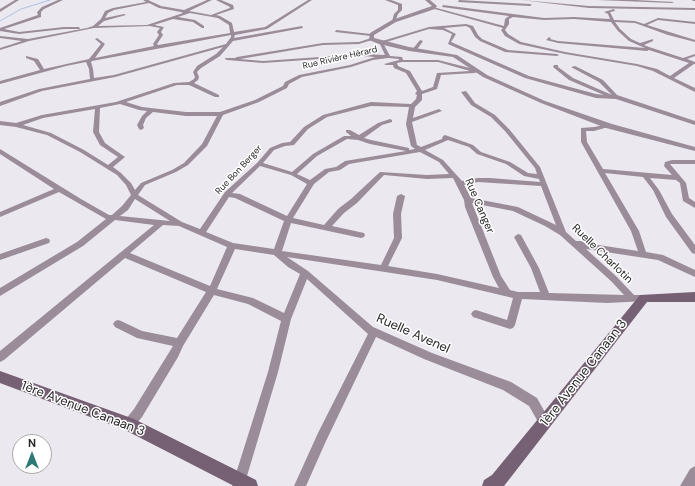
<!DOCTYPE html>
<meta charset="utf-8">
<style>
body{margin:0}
#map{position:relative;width:695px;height:486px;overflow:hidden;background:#ebe8ef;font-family:"DM Sans",sans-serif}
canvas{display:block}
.north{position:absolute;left:12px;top:434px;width:40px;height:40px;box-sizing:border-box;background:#fff;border:1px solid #a9a9a9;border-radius:50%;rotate:0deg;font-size:11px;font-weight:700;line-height:16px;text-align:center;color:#282729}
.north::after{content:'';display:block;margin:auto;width:14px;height:18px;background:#2d7777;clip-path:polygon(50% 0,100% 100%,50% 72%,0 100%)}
</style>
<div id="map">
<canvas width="695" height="486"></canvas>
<div class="north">N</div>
</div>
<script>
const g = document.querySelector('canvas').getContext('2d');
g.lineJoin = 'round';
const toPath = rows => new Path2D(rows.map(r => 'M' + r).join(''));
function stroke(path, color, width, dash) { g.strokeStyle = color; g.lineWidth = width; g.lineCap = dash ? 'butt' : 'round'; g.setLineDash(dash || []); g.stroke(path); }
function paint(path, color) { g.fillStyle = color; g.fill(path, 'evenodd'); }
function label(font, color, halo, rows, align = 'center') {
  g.font = font + ' "DM Sans",sans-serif'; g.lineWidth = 3; g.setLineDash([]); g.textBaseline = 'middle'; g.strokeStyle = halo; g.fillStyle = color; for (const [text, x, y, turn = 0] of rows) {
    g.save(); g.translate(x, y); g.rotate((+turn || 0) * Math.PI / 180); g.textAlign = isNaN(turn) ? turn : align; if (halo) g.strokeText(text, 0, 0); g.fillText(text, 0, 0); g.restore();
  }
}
const stream = toPath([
 [0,21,21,9,50,0]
]);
const minor = toPath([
 [15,0,19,0,0,12,0,9,15,0],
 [58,0,63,0,44,9,41,12,41,17,4,29,19,32,64,27,79,27,80,29,64,29,19,34,0,31,0,28,38,15,37,12,42,7,58,0],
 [143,0,148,0,161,6,184,10,207,0,212,0,189,11,211,15,230,8,230,7,216,0,221,0,233,5,234,9,216,15,220,16,232,23,234,32,265,27,308,0,312,0,267,29,235,35,234,38,302,26,303,28,233,41,220,56,201,68,197,72,199,77,198,80,194,83,219,95,219,97,215,97,189,85,177,85,126,102,142,107,186,112,220,112,255,100,283,86,285,82,299,75,350,65,375,57,363,56,263,63,227,60,225,59,225,58,235,58,237,57,323,43,359,42,371,38,372,40,359,44,323,45,240,59,263,61,363,54,385,55,379,42,429,27,466,24,473,26,478,35,482,39,508,50,557,54,559,55,557,56,505,52,480,41,475,37,470,28,466,26,444,28,456,34,451,42,529,76,596,94,604,95,569,80,553,67,554,65,558,65,558,67,573,78,612,95,599,82,571,67,575,66,603,80,617,95,695,121,695,125,616,99,596,98,525,78,448,44,452,34,443,30,429,29,383,43,390,56,402,57,403,60,438,60,478,70,478,72,474,73,441,75,437,89,422,94,422,100,415,107,413,118,439,109,442,111,412,122,417,145,421,147,442,139,443,136,445,135,473,145,481,152,510,162,528,173,537,174,535,168,505,131,491,117,471,105,461,92,466,91,475,103,495,115,509,129,540,167,566,232,576,241,581,241,585,243,638,251,631,231,581,142,581,128,594,127,609,124,612,126,594,131,586,131,587,142,603,169,672,175,664,166,665,162,672,160,695,160,695,164,670,164,686,183,689,198,695,202,695,208,683,201,680,183,676,180,650,178,659,190,672,214,695,245,695,254,692,253,666,217,653,190,643,177,605,173,639,231,646,252,663,255,695,270,695,277,658,260,586,249,617,277,634,295,647,295,649,298,647,301,607,303,522,299,515,325,513,328,510,329,473,317,471,314,473,311,476,310,507,320,513,298,437,280,287,257,308,271,373,327,432,353,511,382,537,398,551,423,549,427,545,429,541,427,529,406,503,390,424,359,376,337,326,441,306,486,294,486,318,433,368,334,307,279,291,319,278,372,244,486,232,486,268,372,281,321,248,304,214,295,183,346,178,357,142,417,133,428,129,430,125,428,123,424,125,420,134,409,173,346,137,338,115,327,113,324,115,321,118,320,121,321,142,331,177,338,206,292,125,258,4,360,0,362,0,351,154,225,115,220,83,246,0,296,0,288,77,242,106,219,59,192,0,217,0,212,54,189,0,154,0,149,81,199,109,215,112,215,122,206,131,195,126,185,117,175,80,152,47,135,16,127,0,125,0,121,16,123,42,115,116,102,174,83,189,82,194,79,195,77,193,72,197,66,216,54,223,47,115,77,42,91,0,106,0,102,39,89,90,79,89,69,86,62,66,66,0,84,0,81,40,70,34,61,26,58,26,56,38,59,44,69,89,59,101,44,95,39,97,38,105,44,95,58,154,46,153,44,159,35,157,32,160,28,150,26,94,28,29,41,0,50,0,48,22,41,0,38,0,36,28,39,87,28,93,26,101,19,105,11,113,8,146,2,143,0],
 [149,3,159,8,181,12,183,13,186,12,147,25,98,26,104,21,126,15,124,14,105,18,108,13,114,10,149,3],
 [190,13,218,18,229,25,230,33,158,45,157,44,163,35,161,32,164,27,154,25,173,19,193,22,202,28,204,28,204,26,195,20,178,17,190,13],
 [231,35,231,37,226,44,114,75,94,78,93,69,91,62,92,61,231,35],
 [388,58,399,59,399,60,384,64,386,65,393,65,394,68,406,73,417,91,415,94,417,95,416,99,411,104,371,102,323,115,304,127,290,142,282,143,270,148,257,163,225,192,200,229,182,222,138,195,145,185,176,172,188,165,207,146,223,115,259,102,287,88,289,84,302,77,351,67,373,60,388,58],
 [402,62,438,62,470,71,437,73,433,87,422,91,410,71,398,66,397,63,402,62],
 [120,104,139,110,147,111,142,116,137,125,139,129,141,130,144,128,143,125,146,118,153,112,186,116,217,116,202,144,184,163,172,170,141,183,135,190,131,183,121,173,113,167,125,157,105,143,99,132,100,108,120,104],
 [371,106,409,107,406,124,411,146,415,149,409,150,409,148,371,140,364,138,382,125,392,122,392,120,390,119,378,123,359,135,350,130,346,130,346,132,351,136,344,136,313,154,292,172,263,163,274,150,285,146,294,145,308,129,327,117,371,106],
 [95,109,93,132,100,145,118,157,108,165,84,150,51,133,23,125,43,118,95,109],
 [347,139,358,140,370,144,406,151,345,161,336,167,325,169,310,180,297,174,317,156,347,139],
 [448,140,469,147,477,154,506,164,524,176,539,179,540,182,490,178,478,178,462,181,443,160,425,150,448,140],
 [420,152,439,162,449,174,427,175,380,172,351,199,338,209,324,225,293,218,314,184,329,172,340,170,349,164,420,152],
 [260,166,291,175,307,184,287,216,240,194,232,193,260,166],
 [384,175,427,179,453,178,464,200,465,207,493,277,499,288,437,274,388,266,402,238,401,214,405,196,401,194,397,196,393,214,394,238,381,265,282,251,291,223,361,238,364,237,365,235,364,233,332,226,344,213,357,203,384,175],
 [478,182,541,186,556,225,518,207,471,198,464,185,478,182],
 [229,197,235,198,284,221,274,249,233,243,206,232,229,197],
 [135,199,170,221,120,216,128,210,135,199],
 [472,203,513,211,545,226,560,235,611,281,624,295,549,293,539,268,521,235,518,234,514,237,531,268,540,292,518,292,510,290,501,276,472,203],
 [163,225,179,226,227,247,210,286,130,253,163,225],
 [235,249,274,255,288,267,300,274,284,313,253,298,217,289,235,249],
 [385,0,391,0,402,4,402,10,398,14,395,22,392,21,394,14,398,10,398,5,385,0],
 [459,0,530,4,532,5,530,6,458,2,459,0],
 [521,0,589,6,695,8,695,10,589,8,521,0],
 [597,0,636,0,674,2,672,3,597,0],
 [443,5,544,18,574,17,610,19,608,14,604,12,614,9,615,11,610,12,614,20,635,21,644,24,658,18,695,22,695,24,658,20,647,25,695,40,695,42,668,35,635,23,615,22,620,29,631,39,640,43,653,39,653,41,644,45,649,47,683,58,695,54,695,56,687,59,695,62,695,64,694,64,674,78,695,88,695,92,653,71,637,66,565,54,519,44,505,36,501,30,503,28,431,8,433,7,504,26,505,19,509,16,442,7,443,5],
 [513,17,544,20,574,19,611,22,618,31,629,41,645,48,558,41,550,39,551,38,549,37,546,40,558,43,647,51,649,50,689,63,670,76,657,69,637,64,565,52,521,42,508,34,505,30,509,24,509,19,513,17],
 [336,30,371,34,373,35,371,36,335,32,336,30],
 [420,40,423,41,416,51,412,51,412,50,420,40],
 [46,238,49,239,50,241,49,243,0,260,0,254,46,238]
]);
const tertiary = toPath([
 [425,0,430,0,437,6,435,9,396,22,374,35,374,38,409,47,457,55,487,75,545,101,612,124,695,147,695,151,606,128,541,103,483,77,453,57,409,51,379,44,369,40,370,33,392,20,432,6,425,0],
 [692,0,695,0,695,1,693,1,692,0],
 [695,466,695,486,680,486,690,469,695,466]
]);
const secondary = toPath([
 [695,292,695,302,647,302,504,486,482,486,484,480,492,475,640,295,695,292],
 [0,371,134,419,256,480,258,486,234,486,125,430,0,383,0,371]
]);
const farStreetnames = [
 ["Rue Rivière Hérard",340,58,-13],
 ["Rue Bon Berger",239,170,-47]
];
const streetNames = [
 ["Rue Canger",479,206,67],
 ["Ruelle Charlotin",602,254,44]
];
const nearStreetnames = [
 ["Ruelle Avenel",413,334,24],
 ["1ère Avenue Canaan 3",584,373,-52],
 ["1ère Avenue Canaan 3",83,409,21]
];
stroke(stream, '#abc1e7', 1);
paint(minor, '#9b8c9a');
paint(tertiary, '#9b8c9a');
paint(secondary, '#756074');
label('9px', '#282729', '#fff', farStreetnames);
label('11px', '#282729', '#fff', streetNames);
label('13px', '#282729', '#fff', nearStreetnames);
</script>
